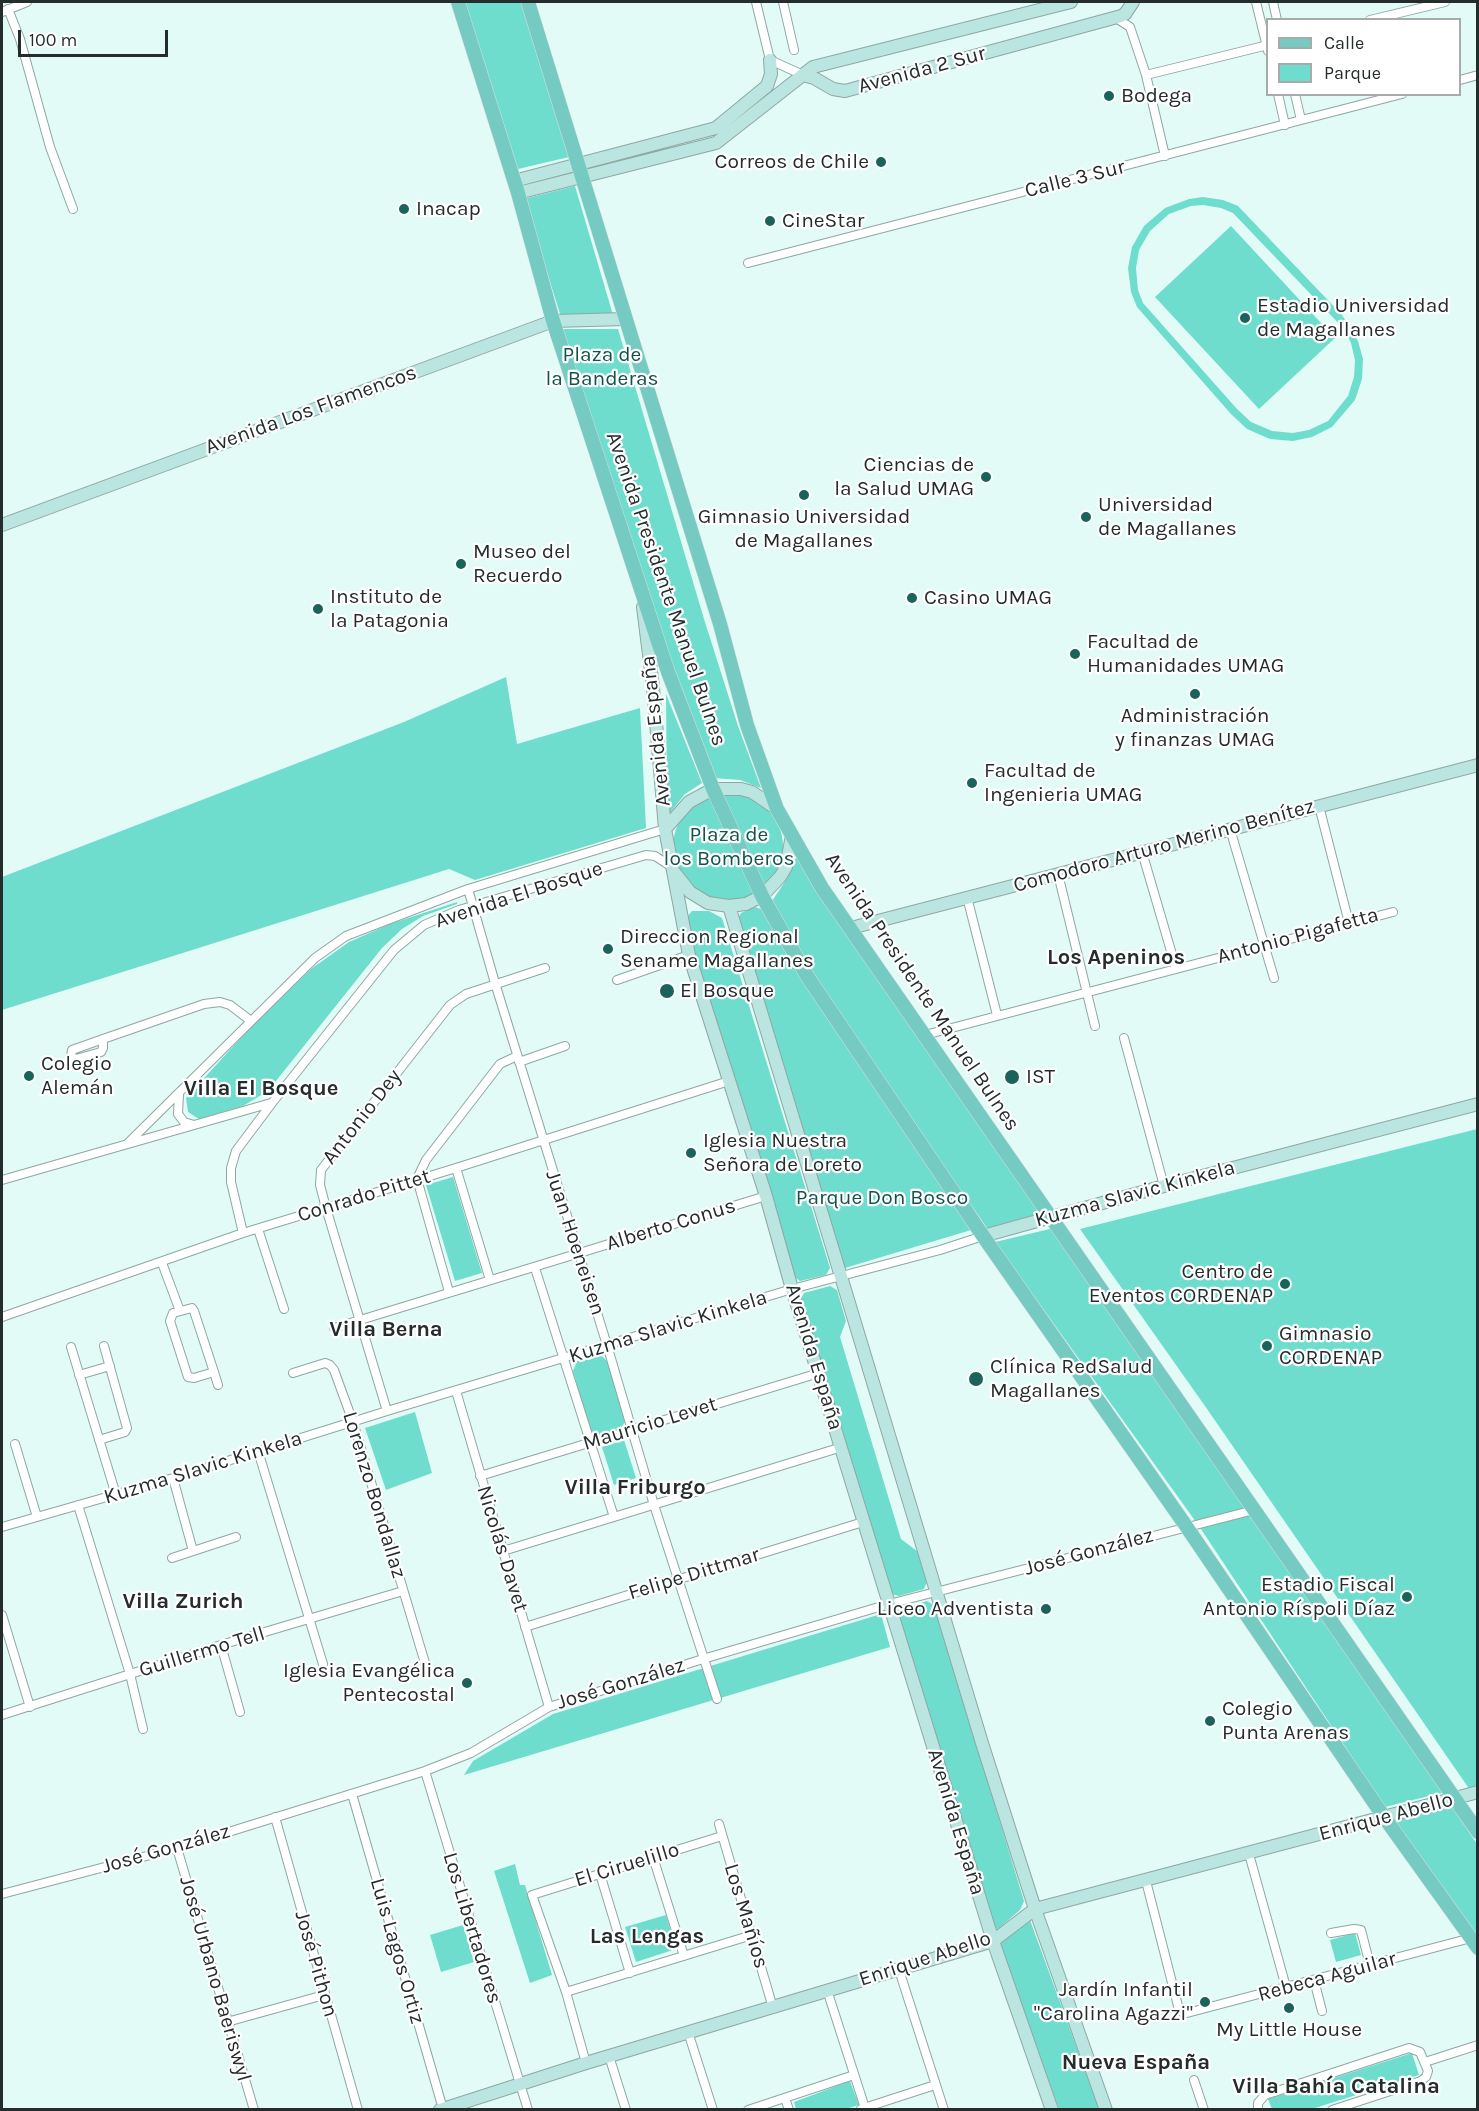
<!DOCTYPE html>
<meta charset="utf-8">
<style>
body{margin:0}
#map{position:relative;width:1479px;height:2111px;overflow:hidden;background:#e2fbf7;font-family:Karla,sans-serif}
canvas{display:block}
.frame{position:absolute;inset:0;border:3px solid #242d2c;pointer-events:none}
.legend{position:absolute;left:1266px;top:18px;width:195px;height:78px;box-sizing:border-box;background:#fff;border:2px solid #a7abab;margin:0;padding:8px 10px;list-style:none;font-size:18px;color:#242d2c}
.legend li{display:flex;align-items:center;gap:12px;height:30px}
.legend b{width:30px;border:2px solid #a7abab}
.scale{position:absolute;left:18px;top:30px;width:150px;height:27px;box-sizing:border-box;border:3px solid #242d2c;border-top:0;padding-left:8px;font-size:18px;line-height:21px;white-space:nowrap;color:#242d2c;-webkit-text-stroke:4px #fff;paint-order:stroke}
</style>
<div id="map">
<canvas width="1479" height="2111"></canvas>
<div class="frame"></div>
<ul class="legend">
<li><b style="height:8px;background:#75cbc2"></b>Calle</li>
<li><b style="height:16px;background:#6eddcd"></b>Parque</li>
</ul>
<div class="scale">100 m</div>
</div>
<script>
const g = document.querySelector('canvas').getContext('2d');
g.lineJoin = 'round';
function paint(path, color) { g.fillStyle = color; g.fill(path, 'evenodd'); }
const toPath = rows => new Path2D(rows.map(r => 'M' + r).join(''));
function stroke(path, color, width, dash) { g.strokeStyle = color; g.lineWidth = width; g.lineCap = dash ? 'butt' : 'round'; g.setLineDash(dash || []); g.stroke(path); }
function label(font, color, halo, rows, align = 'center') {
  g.font = font + ' Karla,sans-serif'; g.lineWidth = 4.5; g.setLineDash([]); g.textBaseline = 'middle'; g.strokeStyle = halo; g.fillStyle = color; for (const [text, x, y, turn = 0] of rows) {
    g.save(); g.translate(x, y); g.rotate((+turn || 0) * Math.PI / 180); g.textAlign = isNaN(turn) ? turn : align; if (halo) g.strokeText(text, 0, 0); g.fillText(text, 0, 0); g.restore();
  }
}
const green = toPath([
 [460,2,522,2,569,157,514,170],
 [575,186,613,315,561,317,524,199],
 [1203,197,1223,200,1238,206,1342,315,1358,341,1363,359,1362,379,1355,400,1332,427,1312,437,1293,441,1270,439,1247,429,1231,414,1137,307,1131,292,1128,268,1132,247,1144,226,1165,208,1189,199],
 [1203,205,1221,208,1233,213,1344,329,1351,343,1355,360,1354,377,1348,396,1328,421,1309,430,1293,433,1272,431,1251,422,1237,409,1143,303,1138,290,1136,268,1139,250,1150,231,1169,214,1191,206],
 [1231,226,1335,338,1259,409,1155,297],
 [563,329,618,329,704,619,738,726,761,788,740,780,713,778,653,619],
 [506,677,517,744,640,708,646,828,475,880,449,869,2,1010,2,877,404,722],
 [666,694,702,783,685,794,669,814,667,811],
 '673 847a55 55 0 1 1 110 0a55 55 0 1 1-110 0Z',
 [797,855,1052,1210,987,1228,806,971,772,901,786,880],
 [457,902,457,904,423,916,402,929,382,948,268,1091,243,1106,199,1119,188,1112,186,1098,249,1029,311,969,349,942,390,924],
 [755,907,764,910,971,1230,845,1268,736,922,741,913],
 [692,911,709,911,722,918,830,1268,826,1275,800,1281,793,1276,685,924,687,917],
 [1477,1129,1477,1788,1470,1790,1205,1406,1080,1229],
 [453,1177,482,1273,455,1281,426,1185],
 [1054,1228,1445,1792,1385,1807,1201,1529,995,1242],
 [830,1286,837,1290,846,1321,840,1337,901,1539,917,1551,927,1582,924,1589,899,1596,891,1594,800,1300,804,1293],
 [596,1354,601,1355,608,1362,625,1422,621,1428,597,1435,591,1433,573,1371,577,1361],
 [415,1412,432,1473,386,1490,365,1428],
 [624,1440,636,1478,614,1485,602,1447],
 [927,1601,934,1605,1024,1901,1020,1910,998,1929,993,1927,898,1618,901,1609],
 [881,1614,890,1647,464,1775,473,1761,553,1714],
 [1452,1807,1477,1844,1477,1939,1394,1821],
 [515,1864,520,1885,525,1885,552,1975,530,1983,494,1871],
 [666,1915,676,1949,636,1962,625,1927],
 [1030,1920,1099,2109,1059,2109,999,1943],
 [463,1925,474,1962,441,1972,430,1935],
 [1355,1933,1361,1955,1336,1962,1330,1940],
 [1412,2053,1419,2075,1312,2109,1272,2109,1268,2099],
 [850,2081,859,2105,845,2109,796,2109,794,2102]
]);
const street = toPath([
 [756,2,770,60,803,75],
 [783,2,794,50],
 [1256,2,1268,51],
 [1273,2,1277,20],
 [8,9,20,39,50,147,73,209],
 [2,12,27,2],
 [1116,18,1130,27,1146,75,1165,156],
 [1370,20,1445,2],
 [1146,75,1268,45],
 [1460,80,1478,75],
 [1278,94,1285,125],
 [1295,94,1301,120],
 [748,263,1402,94],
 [1319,806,1349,923],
 [1230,829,1274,978],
 [1142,852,1176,968],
 [1058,874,1095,1026],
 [468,889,495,983,607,1345,654,1505,717,1699],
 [967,897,997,1015],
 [617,980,689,955],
 [925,1035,1393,912],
 [1124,1038,1164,1186],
 [103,1039,103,1048,101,1052,76,1059,71,1057,72,1050,103,1039,204,1004,220,1002,230,1005,251,1021],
 [519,1062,565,1046],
 [179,1094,178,1114,184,1122,194,1125],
 [127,1144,315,958,346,936,468,889,665,829],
 [456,1168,490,1280],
 [2,1180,271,1103],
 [258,1229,284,1309],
 [243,1233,231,1182,231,1168,236,1151,272,1103,394,950,424,925,459,910,646,855,655,856,672,867],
 [162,1263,180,1311],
 [535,1268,614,1517],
 [449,1292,417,1179,426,1160,500,1064,517,1056],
 [2,1317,243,1233,456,1168,729,1081],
 [334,1328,766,1196],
 [71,1347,116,1495],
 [214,1372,194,1378,188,1377,170,1321,173,1313,192,1308,194,1311,214,1372,218,1385],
 [293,1373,325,1363,330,1365,334,1370,353,1422,425,1663],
 [79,1375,110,1366],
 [456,1391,549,1707],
 [387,1411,326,1208,320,1185,321,1170,450,1005,466,994,545,968],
 [99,1440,125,1432,127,1428,104,1346],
 [15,1444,37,1517],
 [258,1451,323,1664],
 [480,1476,819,1373],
 [173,1478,193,1551],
 [78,1505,130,1674,143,1729],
 [2,1527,173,1478,387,1411,792,1289,940,1250,983,1236],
 [503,1551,842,1447],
 [172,1558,236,1537],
 [2,1615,30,1707],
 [525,1627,863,1522],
 [221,1645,240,1712],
 [2,1715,221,1645,403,1591],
 [425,1771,528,2110],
 [352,1794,443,2109],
 [275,1817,358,2110],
 [719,1824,773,2008],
 [177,1848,254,2110],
 [1249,1854,1286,1987],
 [653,1857,684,1956],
 [600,1874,630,1973],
 [1146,1881,1178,2006,1182,2012,1187,2013,1471,1938],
 [2,1894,177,1848,425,1771,471,1753,549,1707,703,1659,889,1604,1254,1510],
 [1331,1933,1354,1929,1361,1930,1370,1965],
 [899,1970,944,2110],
 [1314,1980,1322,2011],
 [827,1990,865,2108],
 [566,1992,752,1935],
 [227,2022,324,1995],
 [688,2032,713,2110],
 [609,2056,626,2110],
 [1425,2062,1478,2045],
 [586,2063,566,1992,532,1895,722,1836],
 [1194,2080,1204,2110],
 [785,2098,789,2110],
 [861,2109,935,2085],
 [748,2110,854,2075],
 [1258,2110,1258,2103,1265,2095,1409,2048,1420,2052,1428,2071,1426,2077,1421,2081,1332,2110]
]);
const secondary = toPath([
 [803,75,814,78,833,89,845,91,1121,16,1125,14,1133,2],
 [514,181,716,128,767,86,771,74,770,60],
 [518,193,716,143,813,67,1071,2],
 [2,525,553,321,625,319],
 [643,607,653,687,665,829,689,955,766,1196,792,1289,993,1941,1052,2110],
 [665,829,689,802,713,789,741,789,752,792,777,809],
 [675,873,690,892,708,903,729,906,746,904,762,896,780,877,786,867,792,835],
 [729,906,982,1743,1035,1909,1106,2110],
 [851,928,1478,765],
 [983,1236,1164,1186,1478,1104],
 [440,2110,586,2063,993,1941,1035,1909,1478,1792]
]);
const primary = toPath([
 [458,2,518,193,553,321,668,672,713,789,762,896,807,976,983,1236,1186,1526,1384,1817,1478,1948],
 [528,2,720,624,747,725,777,809,822,888,1478,1832]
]);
const markers = [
 [1109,96,6,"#19635a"],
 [881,162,6,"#19635a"],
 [404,209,6,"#19635a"],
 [770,221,6,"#19635a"],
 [1245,318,6,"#19635a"],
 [986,477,6,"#19635a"],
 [804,495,6,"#19635a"],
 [1086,517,6,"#19635a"],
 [461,564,6,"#19635a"],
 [912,598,6,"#19635a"],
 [318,609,6,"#19635a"],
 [1075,654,6,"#19635a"],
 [1195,694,6,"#19635a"],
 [972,783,6,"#19635a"],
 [608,949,6,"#19635a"],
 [667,991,8,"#19635a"],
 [29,1076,6,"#19635a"],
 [1012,1077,8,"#19635a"],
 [691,1153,6,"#19635a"],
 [1285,1284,6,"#19635a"],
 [1267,1346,6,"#19635a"],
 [976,1379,8,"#19635a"],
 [1407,1597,6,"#19635a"],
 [1046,1609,6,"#19635a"],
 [467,1683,6,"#19635a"],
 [1210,1721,6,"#19635a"],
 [1205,2002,6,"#19635a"],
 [1289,2008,6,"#19635a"]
];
const streetNames = [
 ["Avenida 2 Sur",922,70,-15],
 ["Calle 3 Sur",1075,179,-14],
 ["Avenida Los Flamencos",311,410,-20],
 ["Avenida Presidente Manuel Bulnes",666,589,71],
 ["Avenida España",656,731,-96],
 ["Comodoro Arturo Merino Benítez",1164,846,-15],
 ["Avenida El Bosque",519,895,-18],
 ["Antonio Pigafetta",1298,936,-15],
 ["Avenida Presidente Manuel Bulnes",922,992,56],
 ["Antonio Dey",362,1117,-52],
 ["Kuzma Slavic Kinkela",1135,1194,-15],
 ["Conrado Pittet",364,1196,-17],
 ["Alberto Conus",671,1225,-17],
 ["Juan Hoeneisen",575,1243,72],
 ["Kuzma Slavic Kinkela",668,1327,-17],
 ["Avenida España",814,1357,73],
 ["Mauricio Levet",650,1424,-17],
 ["Kuzma Slavic Kinkela",203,1468,-17],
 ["Lorenzo Bondallaz",374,1495,73],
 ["Nicolás Davet",502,1549,73],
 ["José González",1089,1552,-15],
 ["Felipe Dittmar",694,1574,-17],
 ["Guillermo Tell",202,1652,-17],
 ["José González",621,1684,-17],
 ["Enrique Abello",1386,1817,-15],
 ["Avenida España",956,1822,73],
 ["José González",166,1849,-16],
 ["El Ciruelillo",627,1865,-17],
 ["Los Mañíos",746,1916,73],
 ["Los Libertadores",472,1928,73],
 ["Luis Lagos Ortiz",397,1951,74],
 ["Enrique Abello",925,1959,-18],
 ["José Pithon",316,1964,74],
 ["Rebeca Aguilar",1327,1977,-15],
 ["José Urbano Baeriswyl",215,1979,74]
];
const poiNames = [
 ["Bodega",1121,96],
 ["Correos de Chile",869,162,"right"],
 ["Inacap",416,209],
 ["CineStar",782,221],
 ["Estadio Universidad",1257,306],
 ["de Magallanes",1257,330],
 ["Ciencias de",974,465,"right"],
 ["la Salud UMAG",974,489,"right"],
 ["Universidad",1098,505],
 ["de Magallanes",1098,529],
 ["Gimnasio Universidad",804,517,"center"],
 ["de Magallanes",804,541,"center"],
 ["Museo del",473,552],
 ["Recuerdo",473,576],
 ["Instituto de",330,597],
 ["la Patagonia",330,621],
 ["Casino UMAG",924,598],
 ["Facultad de",1087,642],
 ["Humanidades UMAG",1087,666],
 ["Administración",1195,716,"center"],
 ["y finanzas UMAG",1195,740,"center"],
 ["Facultad de",984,771],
 ["Ingenieria UMAG",984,795],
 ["Direccion Regional",620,937],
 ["Sename Magallanes",620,961],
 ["El Bosque",680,991],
 ["Colegio",41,1064],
 ["Alemán",41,1088],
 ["IST",1026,1077],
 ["Iglesia Nuestra",703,1141],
 ["Señora de Loreto",703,1165],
 ["Centro de",1273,1272,"right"],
 ["Eventos CORDENAP",1273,1296,"right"],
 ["Gimnasio",1279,1334],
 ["CORDENAP",1279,1358],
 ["Clínica RedSalud",990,1367],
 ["Magallanes",990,1391],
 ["Estadio Fiscal",1395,1585,"right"],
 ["Antonio Ríspoli Díaz",1395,1609,"right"],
 ["Liceo Adventista",1034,1609,"right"],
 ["Iglesia Evangélica",455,1671,"right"],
 ["Pentecostal",455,1695,"right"],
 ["Colegio",1222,1709],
 ["Punta Arenas",1222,1733],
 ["Jardín Infantil",1193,1990,"right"],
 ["\"Carolina Agazzi\"",1193,2014,"right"],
 ["My Little House",1289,2030,"center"]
];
const parkNames = [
 ["Plaza de",602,355],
 ["la Banderas",602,379],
 ["Plaza de",729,835],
 ["los Bomberos",729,859],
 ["Parque Don Bosco",882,1198]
];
const neighbourhoodNames = [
 ["Los Apeninos",1116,958],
 ["Villa El Bosque",261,1089],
 ["Villa Berna",386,1330],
 ["Villa Friburgo",635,1488],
 ["Villa Zurich",183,1602],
 ["Las Lengas",647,1937],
 ["Nueva España",1136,2063],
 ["Villa Bahía Catalina",1336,2087]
];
paint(green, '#6eddcd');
stroke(street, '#8fa7a2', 10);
stroke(secondary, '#8fa7a2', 14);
stroke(primary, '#dcdddd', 15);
stroke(street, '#fff', 8);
stroke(secondary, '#bae5e0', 12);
stroke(primary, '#75cbc2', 14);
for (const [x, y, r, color] of markers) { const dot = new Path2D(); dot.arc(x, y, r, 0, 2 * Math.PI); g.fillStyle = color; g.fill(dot); stroke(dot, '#fff', 2); }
label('21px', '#242d2c', '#fff', streetNames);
label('21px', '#242d2c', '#fff', poiNames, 'left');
label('21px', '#12524a', '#fff', parkNames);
label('bold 22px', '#242d2c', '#fff', neighbourhoodNames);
</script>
